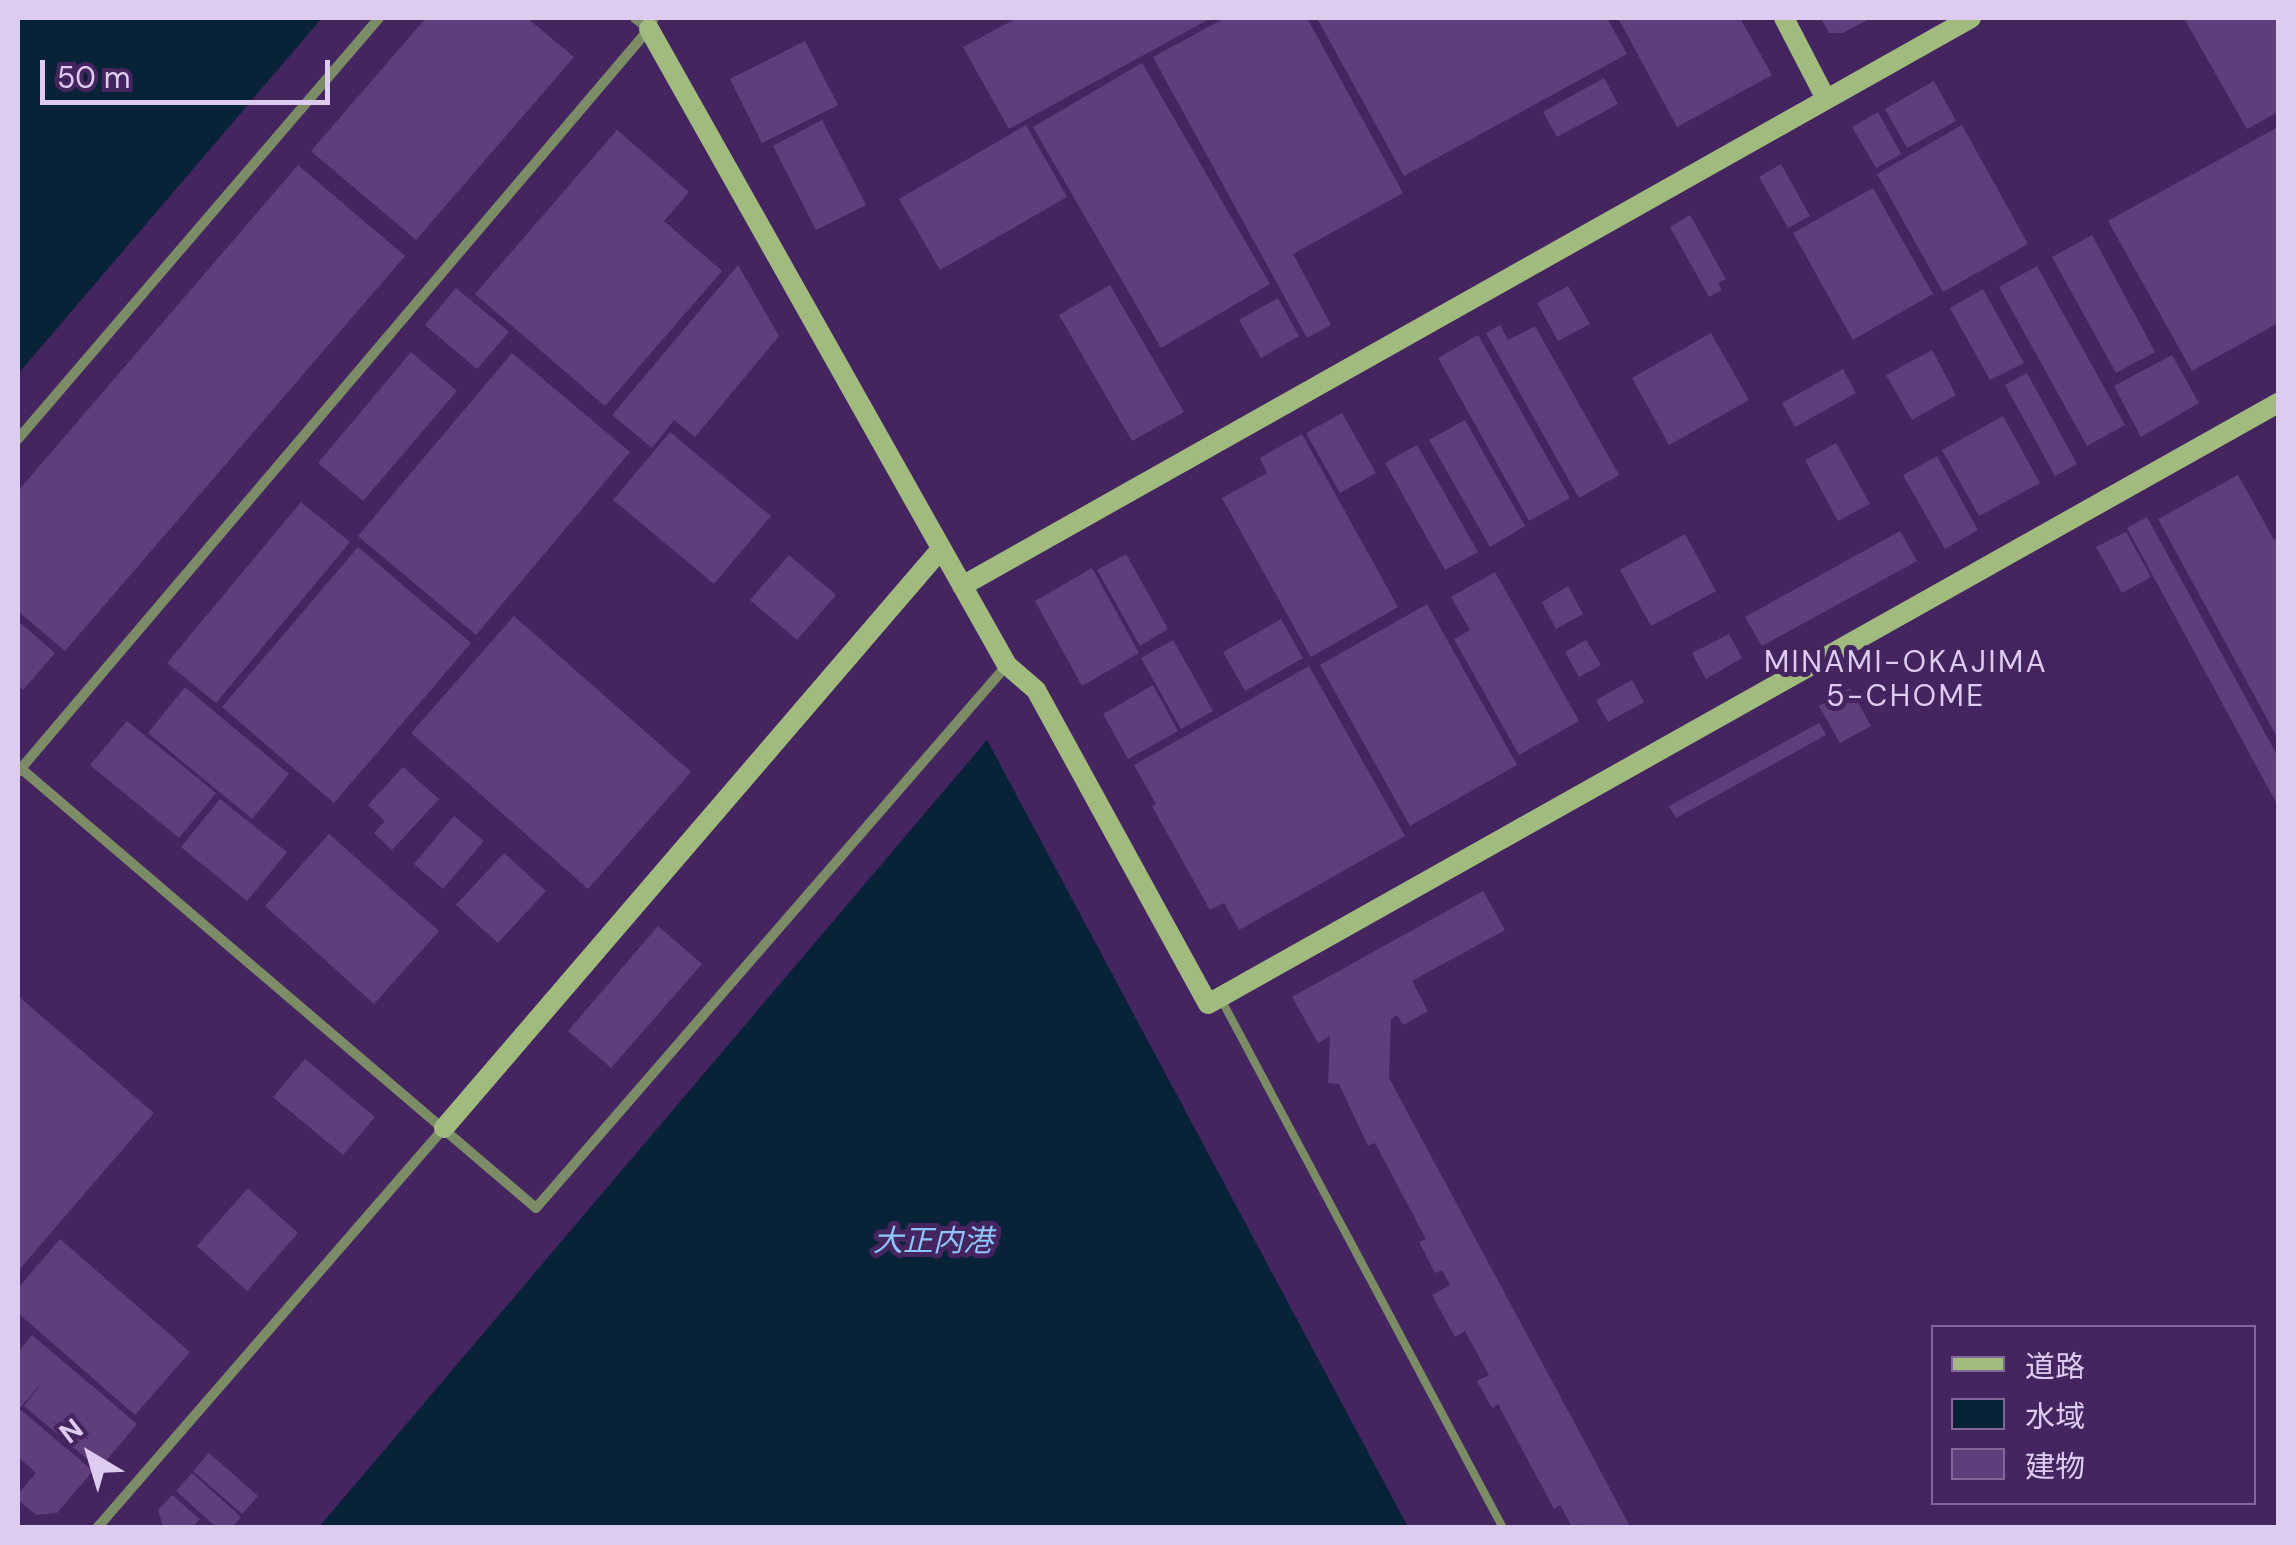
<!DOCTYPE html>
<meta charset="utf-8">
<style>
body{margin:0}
#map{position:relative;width:2296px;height:1545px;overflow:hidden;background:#45255f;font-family:"DM Sans","Noto Sans JP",sans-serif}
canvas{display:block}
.frame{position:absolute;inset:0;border:20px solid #ddccef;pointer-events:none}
.legend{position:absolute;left:1931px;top:1325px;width:325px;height:180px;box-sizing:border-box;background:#45255f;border:2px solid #826899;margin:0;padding:12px 18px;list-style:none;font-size:30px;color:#ddccef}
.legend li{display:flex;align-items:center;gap:20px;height:50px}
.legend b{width:50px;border:2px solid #826899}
.north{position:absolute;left:40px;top:1405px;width:100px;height:100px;-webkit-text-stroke:8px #45255f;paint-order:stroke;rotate:322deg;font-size:28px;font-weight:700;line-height:40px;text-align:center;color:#ddccef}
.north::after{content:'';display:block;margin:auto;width:35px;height:45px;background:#ddccef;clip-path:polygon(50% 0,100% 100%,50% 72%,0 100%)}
.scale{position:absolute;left:40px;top:60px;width:290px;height:45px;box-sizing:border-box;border:5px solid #ddccef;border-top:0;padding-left:12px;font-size:30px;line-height:35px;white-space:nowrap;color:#ddccef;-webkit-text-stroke:8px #45255f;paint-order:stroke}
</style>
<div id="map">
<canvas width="2296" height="1545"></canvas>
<div class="frame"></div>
<ul class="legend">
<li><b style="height:12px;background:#a1bb7e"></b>道路</li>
<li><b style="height:28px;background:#082238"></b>水域</li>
<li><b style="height:28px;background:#5f3f7b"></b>建物</li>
</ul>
<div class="north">N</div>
<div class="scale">50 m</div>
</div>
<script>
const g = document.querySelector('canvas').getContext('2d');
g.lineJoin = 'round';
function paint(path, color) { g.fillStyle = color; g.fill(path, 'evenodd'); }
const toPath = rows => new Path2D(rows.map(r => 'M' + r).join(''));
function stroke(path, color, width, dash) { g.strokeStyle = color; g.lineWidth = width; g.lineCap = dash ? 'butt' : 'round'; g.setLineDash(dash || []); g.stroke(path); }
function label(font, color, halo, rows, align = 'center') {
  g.font = font + ' "DM Sans","Noto Sans JP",sans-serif'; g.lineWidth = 10; g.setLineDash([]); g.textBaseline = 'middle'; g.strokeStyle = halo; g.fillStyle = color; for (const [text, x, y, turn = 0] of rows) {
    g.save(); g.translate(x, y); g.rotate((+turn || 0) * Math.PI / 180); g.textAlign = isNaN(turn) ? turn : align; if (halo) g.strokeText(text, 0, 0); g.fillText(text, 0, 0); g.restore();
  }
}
const water = toPath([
 [18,18,322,18,18,374],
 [987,740,1408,1527,319,1527]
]);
const building = toPath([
 [426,18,527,18,574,57,416,240,311,151],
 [1017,18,1211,18,1009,129,963,47],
 [1225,18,1307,18,1403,193,1293,254,1331,325,1307,338,1153,57],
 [1317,18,1607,18,1627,54,1404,176],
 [1618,18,1740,18,1772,75,1677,127],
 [1821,18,1871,18,1843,33,1829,33],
 [2184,18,2278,18,2278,112,2247,129],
 [805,41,838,105,762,143,730,79],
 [1142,63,1270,284,1161,348,1033,127],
 [1604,78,1618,104,1557,137,1543,112],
 [1934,81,1956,121,1907,148,1885,109],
 [1878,112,1901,154,1876,168,1852,127],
 [822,120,866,205,816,230,773,146],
 [1026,125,1067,197,940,270,899,199],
 [1962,125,2028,244,1943,292,1877,174],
 [2278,127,2278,323,2192,371,2108,221],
 [617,130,689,192,664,221,722,271,605,406,475,294],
 [1781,164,1810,216,1788,228,1759,177],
 [298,165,405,256,65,651,18,611,18,491],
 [1873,188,1933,294,1853,340,1793,233],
 [1690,215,1726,279,1718,283,1722,290,1709,297,1670,227],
 [2092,235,2155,352,2116,373,2052,257],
 [738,265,779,336,695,437,674,420,652,448,612,415],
 [2037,266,2125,425,2087,446,1999,287],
 [1110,285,1184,412,1132,441,1059,315],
 [1568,286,1590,324,1558,341,1537,303],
 [456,288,509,332,477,369,425,325],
 [1983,289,2024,363,1990,380,1950,308],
 [1278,298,1299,336,1261,358,1239,320],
 [1500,325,1508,340,1535,326,1619,475,1579,498,1486,333],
 [1711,333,1749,400,1669,445,1632,378],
 [1478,335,1570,498,1529,521,1438,358],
 [1932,350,1956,395,1912,420,1886,375],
 [411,352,457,391,363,501,318,463],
 [512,353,630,452,476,635,358,536],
 [2172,355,2199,403,2141,437,2114,386],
 [1843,369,1856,393,1795,427,1782,403],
 [2027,373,2077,464,2055,476,2005,385],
 [1342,413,1376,473,1340,493,1306,433],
 [2003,416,2040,483,1979,516,1942,450],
 [1465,420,1525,526,1490,547,1429,440],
 [670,432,771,516,714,584,613,500],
 [1302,434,1398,607,1311,657,1222,498,1267,473,1260,458],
 [1836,443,1870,504,1838,521,1805,460],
 [1417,445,1478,552,1445,570,1385,463],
 [1937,456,1978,530,1945,549,1903,475],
 [2238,475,2274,540,2278,537,2278,739,2158,519],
 [301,502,350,542,216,703,167,663],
 [2147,517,2278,757,2278,806,2127,528],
 [1900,531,1917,561,1762,646,1745,617],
 [2126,532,2151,577,2122,593,2096,547],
 [1685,534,1716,591,1651,626,1620,570],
 [358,547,471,643,334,803,222,707],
 [1126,554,1168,629,1140,646,1097,570],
 [789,555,836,595,797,640,750,600],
 [1092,568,1139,653,1082,686,1035,601],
 [1495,572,1579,721,1519,755,1454,639,1470,630,1451,597],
 [1568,586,1583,614,1556,629,1542,602],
 [1427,604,1517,765,1410,826,1320,665],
 [514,616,691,772,588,889,411,733],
 [1281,619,1303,658,1245,691,1223,652],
 [18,621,55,653,23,690,18,685],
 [1729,634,1742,658,1706,679,1692,653],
 [1173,640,1213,711,1181,729,1141,658],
 [1586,640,1601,665,1579,677,1565,652],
 [1309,666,1405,836,1239,930,1224,903,1210,910,1152,806,1156,804,1134,765],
 [1632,680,1644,702,1608,722,1596,700],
 [1153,685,1178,731,1128,759,1103,714],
 [185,687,289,774,252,819,148,733],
 [1850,688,1871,726,1840,743,1819,706],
 [127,721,216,793,179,838,90,765],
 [1819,723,1826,735,1676,818,1669,806],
 [403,767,439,799,392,850,374,833,385,821,368,805],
 [220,799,287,852,247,901,181,847],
 [454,816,484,841,443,889,414,864],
 [329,834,439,931,374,1004,265,906],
 [504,853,546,891,498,943,456,905],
 [1483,891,1505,930,1412,981,1428,1011,1403,1025,1397,1015,1391,1019,1389,1078,1631,1528,1581,1528,1579,1524,1572,1527,1560,1505,1554,1509,1498,1404,1492,1408,1477,1381,1489,1375,1465,1331,1455,1337,1432,1295,1450,1285,1442,1270,1435,1273,1419,1242,1426,1239,1375,1143,1368,1146,1339,1084,1328,1083,1330,1036,1318,1043,1292,997],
 [658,926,702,964,611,1068,568,1031],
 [18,996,154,1113,18,1271],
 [305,1059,375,1117,343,1155,273,1097],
 [248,1188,298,1233,247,1291,197,1246],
 [60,1239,190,1352,135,1415,18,1313,18,1288],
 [32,1335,137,1424,99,1469,24,1406,45,1379,18,1410,18,1352],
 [21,1410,93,1471,57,1513,36,1515,18,1500,18,1494,36,1473,18,1457,18,1414],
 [209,1453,258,1496,242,1514,193,1471],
 [192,1473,241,1517,232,1528,217,1528,176,1491],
 [172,1495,200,1519,192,1528,163,1527,158,1510]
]);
const lane = toPath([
 [1222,1001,1503,1528]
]);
const street = toPath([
 [635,18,649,29],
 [18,439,379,18],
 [18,766,536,1208,1007,665],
 [18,772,649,29,654,18],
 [97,1528,444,1128]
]);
const secondary = toPath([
 [1784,18,1826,99],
 [649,29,1007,665,1036,690,1208,1004,2278,403],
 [962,586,1971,18],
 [444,1128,941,549]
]);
const neighbourhoodNames = [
 ["MINAMI-OKAJIMA",1906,664],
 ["5-CHOME",1906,698]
];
const waterNames = [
 ["大正内港",933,1243]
];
paint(water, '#082238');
paint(building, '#5f3f7b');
stroke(lane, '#7b8c66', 8);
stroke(street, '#7b8c66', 10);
stroke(secondary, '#a1bb7e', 20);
g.letterSpacing = '2.5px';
label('30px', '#ddccef', '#45255f', neighbourhoodNames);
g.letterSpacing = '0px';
label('italic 30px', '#8dc6fb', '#45255f', waterNames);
</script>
